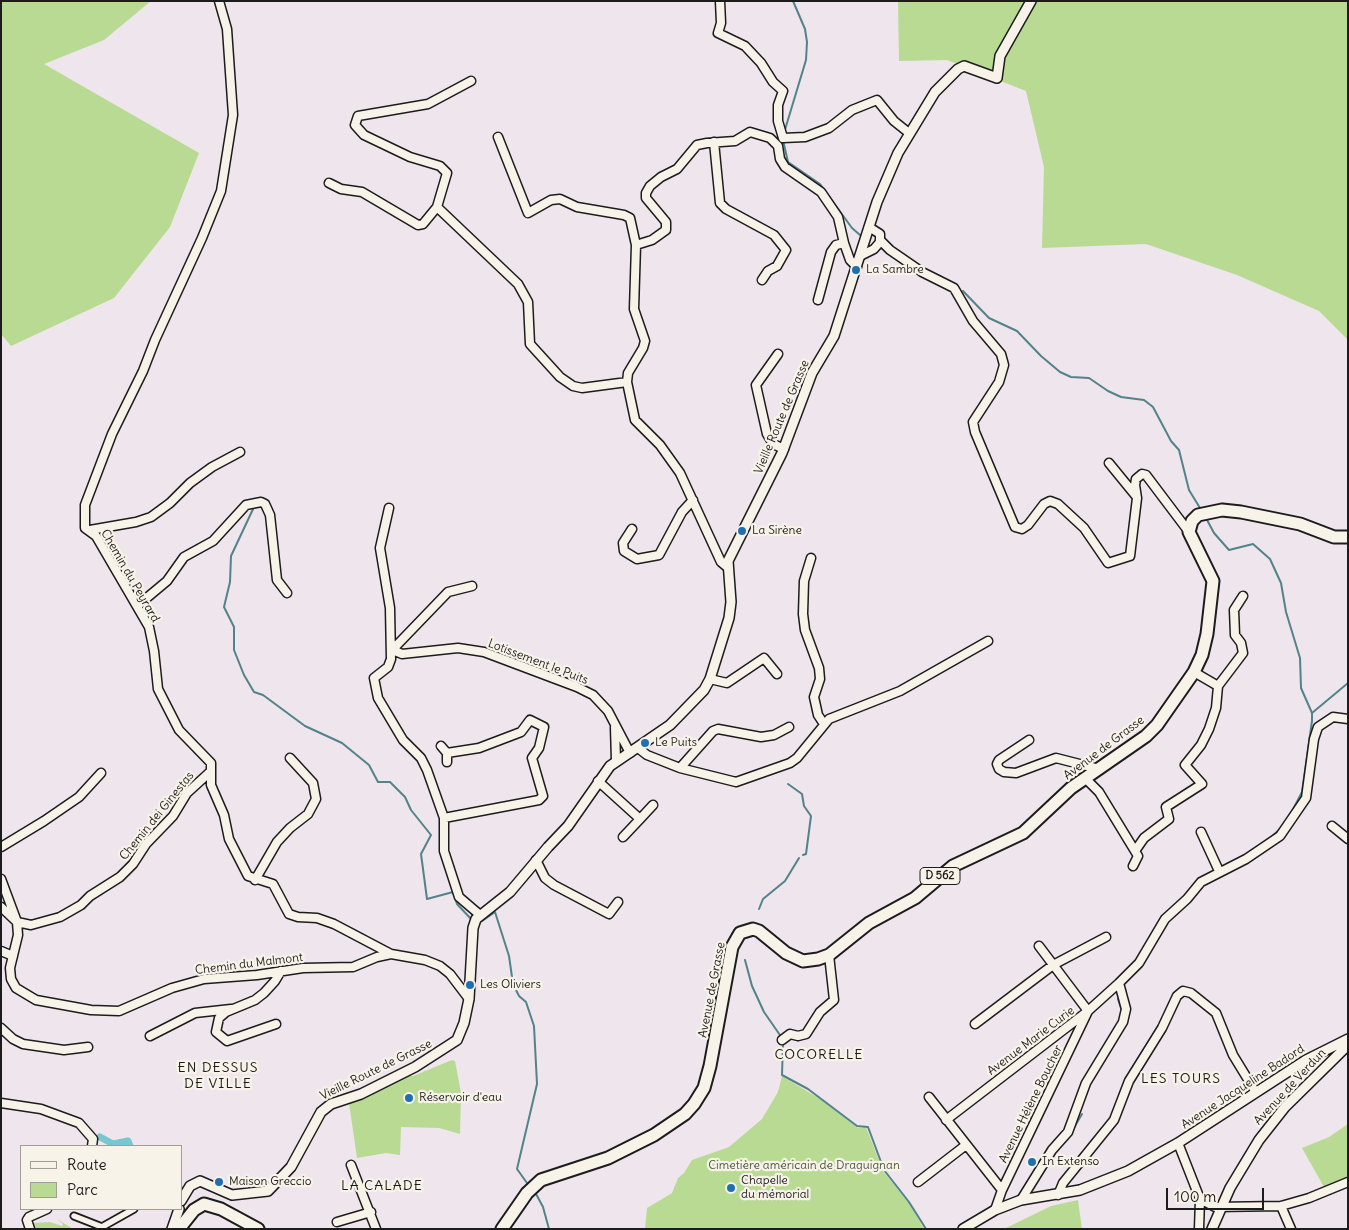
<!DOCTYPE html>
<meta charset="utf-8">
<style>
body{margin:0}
#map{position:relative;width:1349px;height:1230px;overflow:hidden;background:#efe5ec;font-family:Delius,sans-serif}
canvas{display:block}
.frame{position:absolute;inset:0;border:2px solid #1c1c1c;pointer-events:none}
.legend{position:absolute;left:20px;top:1145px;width:162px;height:65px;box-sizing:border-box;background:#f7f3e8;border:1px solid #9f9d96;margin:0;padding:6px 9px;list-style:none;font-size:15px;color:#1c1c1c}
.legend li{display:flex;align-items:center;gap:10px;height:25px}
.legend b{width:25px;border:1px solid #9f9d96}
.scale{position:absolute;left:1166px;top:1188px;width:98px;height:22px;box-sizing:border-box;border:2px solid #1c1c1c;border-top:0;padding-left:6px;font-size:15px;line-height:18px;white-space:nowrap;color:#1c1c1c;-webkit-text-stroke:4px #f7f3e8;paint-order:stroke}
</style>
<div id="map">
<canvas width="1349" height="1230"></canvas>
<div class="frame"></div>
<ul class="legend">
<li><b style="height:6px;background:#f7f3e8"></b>Route</li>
<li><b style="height:14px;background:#b9da93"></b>Parc</li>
</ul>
<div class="scale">100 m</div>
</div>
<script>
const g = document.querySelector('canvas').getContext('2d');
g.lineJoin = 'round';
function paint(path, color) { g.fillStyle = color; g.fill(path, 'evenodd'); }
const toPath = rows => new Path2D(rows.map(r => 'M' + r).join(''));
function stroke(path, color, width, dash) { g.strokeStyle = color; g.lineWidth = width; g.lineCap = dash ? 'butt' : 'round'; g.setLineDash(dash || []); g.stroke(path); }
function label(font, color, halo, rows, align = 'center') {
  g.font = font + ' Delius,sans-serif'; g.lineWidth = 4.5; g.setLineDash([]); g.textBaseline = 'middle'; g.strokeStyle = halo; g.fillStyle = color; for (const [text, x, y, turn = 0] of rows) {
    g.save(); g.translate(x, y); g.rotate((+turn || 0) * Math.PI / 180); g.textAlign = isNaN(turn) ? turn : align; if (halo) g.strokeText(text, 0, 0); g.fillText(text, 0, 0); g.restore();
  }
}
const green = toPath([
 [1,1,151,1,104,40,44,64,199,153,170,227,114,298,11,346,1,334],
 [898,1,1348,1,1348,340,1319,311,1237,275,1146,244,1042,248,1044,167,1026,91,947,60,899,61],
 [452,1060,455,1061,461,1093,460,1134,439,1128,401,1127,400,1155,386,1153,357,1158,349,1103,370,1096,406,1076,413,1076],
 [782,1076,820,1099,858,1128,866,1127,883,1171,909,1203,924,1229,645,1229,647,1208,672,1193,678,1178,684,1173,692,1160,729,1147,762,1119,778,1092],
 [1348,1124,1348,1177,1324,1187,1302,1148,1329,1137],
 [1078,1200,1082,1229,1004,1229,1051,1206],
 [57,1219,73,1229,37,1229,33,1226,34,1223,50,1222,62,1226,63,1224]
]);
const stream = toPath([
 [784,133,806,60,807,42,805,29,793,1],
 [783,140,788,162,820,184,852,228,860,235],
 [963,291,989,318,1017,331,1041,356,1060,372,1071,377,1089,378,1108,391,1121,397,1144,400,1153,407,1171,441,1179,450,1189,490,1200,508],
 [254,507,231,556,230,582,224,607,234,627,234,650,244,675,254,692,263,695,305,726,342,743,369,765,378,782,390,782,405,797,411,810,431,835,421,854,427,899,453,892,457,904,471,919],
 [1206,518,1214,533,1229,550,1253,544,1270,559,1281,583,1286,612,1300,658,1301,688,1312,713,1312,721,1302,792,1289,817],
 [1312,713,1348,683],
 [788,784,802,794,804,806,811,816,806,854,803,855],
 [1269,839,1282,827],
 [759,909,763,899,785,881,799,858],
 [482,921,495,912,509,956,513,984,519,996,526,1002,534,1026,537,1084,517,1169,527,1183],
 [745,960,752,986,764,1012,782,1038],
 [1118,999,1122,1011],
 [783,1043,782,1075,808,1089,857,1126,868,1127,884,1170,909,1202,926,1229],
 [1096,1059,1117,1025],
 [1072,1131,1082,1114],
 [535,1192,543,1207,549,1229]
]);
const canal = toPath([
 [100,1137,113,1144,128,1141,130,1146]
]);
const pedestrian = toPath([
 [74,1216,102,1227,134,1209]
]);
const minor = toPath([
 [219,1,227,29,233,115,221,191,202,238,155,340,143,371,112,434,85,505,85,528,96,536,149,627,154,651,158,689,179,730,211,763,211,785,224,815,229,839,248,876,273,884,289,914,298,917,317,918,334,924,391,954],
 [720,1,721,23,718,33,745,46,761,63,773,82,783,91,778,105,778,121,783,138,805,137,829,128,852,110,877,100,894,121,909,133],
 [471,81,428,104,358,116,355,125,364,135,410,157,440,166,447,173,437,207,518,284,528,302,530,344,560,377,573,386,582,388,627,382,635,420,660,445,680,473,721,562,727,567],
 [498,137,528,213,551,200,560,199,577,207,624,215,630,218,636,245,634,309,645,341,643,348,628,373,627,382],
 [714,142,720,203,726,209,774,235,786,250,777,266,768,271,762,280],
 [329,183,341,189,362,192,418,225,423,224,437,207],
 [880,240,890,250,922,272,954,288,973,321,1001,354,1004,365,999,382,973,422,975,432,1015,527,1022,529,1028,525,1044,504,1050,501,1058,504,1084,528,1108,563,1130,556,1137,498,1135,485,1136,479,1142,474,1146,475,1189,532],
 [636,245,652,240,666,230,666,222,646,198,646,193,650,186,661,177,677,169,697,145,707,143,735,141,750,132,770,138,778,146,780,159,785,167,821,192,838,217,844,243],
 [860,256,874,249,880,242,880,234,869,227],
 [818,300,831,252,836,245,844,243,850,260,857,267],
 [778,354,756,385,767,434,773,444,784,449],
 [1109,463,1136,496],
 [389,508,380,548,390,608,391,659,388,667,374,678,378,698,403,740,421,758,427,770,444,818,444,851,459,897,480,915],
 [632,529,623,543,624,551,637,559,659,555,682,512,693,500],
 [90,530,136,522,151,517,170,503,190,483,212,467,240,452],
 [811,558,804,581,803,614,805,630,819,668,820,679,814,697,818,715,824,724],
 [472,586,448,592,396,646,395,651,402,654,458,648,484,652,577,687,593,695,608,711,630,753],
 [137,606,167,581,184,557,213,541,246,505,261,502,265,504,270,515,277,580,287,593],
 [710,679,727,683,764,658,777,674],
 [1218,686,1243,653,1241,643,1235,635,1234,610,1243,596],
 [615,727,616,761],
 [1029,740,999,760,997,764,999,769,1004,772,1016,773,1056,758,1099,769],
 [441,746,447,753,447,762],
 [638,748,647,755,680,768,736,782,790,763,797,758,829,719,900,691,988,641],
 [680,768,713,731,718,729,761,737,774,735,789,727],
 [1086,779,1099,792,1138,856,1133,866],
 [598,781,640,819,623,837],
 [444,818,539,800,543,796,532,758,539,748,544,727,530,720,521,732,479,748,447,753],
 [640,819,653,805],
 [1332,826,1348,839],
 [1201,832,1219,871],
 [1,847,44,821,79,797,101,773],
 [1135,851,1144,838,1169,819,1166,807,1202,784,1185,765,1201,745,1209,729,1216,708,1218,686,1194,672],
 [536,860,545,878,554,885,609,914,618,902],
 [1,879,17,922,18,935,10,968,11,979,16,988,36,1000,91,1010,119,1011,172,988,204,979,257,975,303,968,353,967,377,957,391,954,425,960,440,966,450,974,469,999],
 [255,880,277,842,290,828,308,814,316,799,313,783,290,758],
 [1,907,17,922,31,925,60,917,81,905,90,896,120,877,133,864,146,844,173,816,187,793,210,772],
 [1,951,13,956],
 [276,1024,227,1041,216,1032,219,1018,226,1012,255,1000,264,993,275,981,281,971],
 [975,1024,1053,965,1106,937],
 [1,1028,13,1039,23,1044,64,1050,88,1047],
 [150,1036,195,1013,231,1009],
 [782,1040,790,1034,798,1036,806,1034,820,1012,834,1000,829,955],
 [929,1097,1002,1190,995,1210],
 [1,1103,41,1109,79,1123,93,1139,92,1146],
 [946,1120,1088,1011,1039,946],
 [1178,1143,1200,1199,1215,1207,1281,1206,1309,1198,1348,1182],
 [351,1165,376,1229],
 [918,1182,966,1145],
 [1002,1190,1088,1011,1119,983],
 [1058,1195,1063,1183,1114,1120,1129,1081,1162,1028,1177,996,1183,991,1191,993,1216,1013,1233,1055,1255,1091],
 [1021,1200,1052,1150,1068,1132,1086,1083,1123,1022,1126,1009,1119,983,1139,963,1165,919,1187,899,1201,882,1246,859,1280,836,1306,798,1314,739,1318,727,1333,717,1348,719],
 [1281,1206,1291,1229],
 [337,1222,371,1212],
 [30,1229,27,1220,29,1217,47,1209],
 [1199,1229,1200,1199]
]);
const tertiary = toPath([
 [181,1201,190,1186,200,1181,232,1195,268,1191,291,1167,321,1112,331,1104,361,1094,415,1067,457,1040,464,1023,469,999,473,928,476,919,510,892,548,847,568,826,610,766,670,725,704,690,710,679,729,618,731,602,728,561,782,453,812,373,834,336,877,202,898,153,935,92,958,69,964,66,997,78,1000,56,1031,1],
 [172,1229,179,1209],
 [963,1229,995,1210,1021,1200,1080,1190,1128,1171,1178,1143,1306,1060,1348,1039],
 [1212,1229,1230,1188,1259,1140,1285,1107,1348,1045]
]);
const primary = toPath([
 [179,1229,194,1210,204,1204,221,1209,258,1229],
 [502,1229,527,1193,541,1180,608,1158,654,1135,685,1114,694,1104,704,1088,710,1066,732,947,740,933,753,929,759,931,786,953,803,961,818,959,829,955,869,923,915,898,953,866,1023,833,1071,788,1146,736,1157,725,1194,672,1202,655,1207,634,1213,581,1189,532,1192,521,1198,515,1222,510,1241,512,1300,524,1334,537,1348,537]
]);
const markers = [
 [856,270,5,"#1f6fb2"],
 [742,531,5,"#1f6fb2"],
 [645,743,5,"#1f6fb2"],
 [470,985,5,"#1f6fb2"],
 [409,1098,5,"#1f6fb2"],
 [1032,1162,5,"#1f6fb2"],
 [219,1182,5,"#1f6fb2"],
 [731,1188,5,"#1f6fb2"]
];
const shields = [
 [940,876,40]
];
const shieldNames = [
 ["D 562",940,876]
];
const poiNames = [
 ["La Sambre",866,270],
 ["La Sirène",752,531],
 ["Le Puits",655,743],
 ["Les Oliviers",480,985],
 ["Réservoir d'eau",419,1098],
 ["In Extenso",1042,1162],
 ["Chapelle",741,1181],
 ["du mémorial",741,1195],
 ["Maison Greccio",229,1182]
];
const streetNames = [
 ["Vieille Route de Grasse",782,417,-67],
 ["Chemin du Peyrard",130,576,60],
 ["Lotissement le Puits",538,662,21],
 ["Avenue de Grasse",1104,748,-37],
 ["Chemin dei Ginestas",157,816,-51],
 ["Chemin du Malmont",249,964,-7],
 ["Avenue de Grasse",712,990,-79],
 ["Avenue Marie Curie",1031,1041,-37],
 ["Vieille Route de Grasse",376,1070,-26],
 ["Avenue Jacqueline Badord",1243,1087,-33],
 ["Avenue de Verdun",1290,1087,-47],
 ["Avenue Hélène Boucher",1031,1104,-64]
];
const parkNames = [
 ["Cimetière américain de Draguignan",804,1166]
];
const neighbourhoodNames = [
 ["COCORELLE",819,1055],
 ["EN DESSUS",218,1068],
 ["DE VILLE",218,1084],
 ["LES TOURS",1181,1079],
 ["LA CALADE",382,1186]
];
paint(green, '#b9da93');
stroke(stream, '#53838a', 2);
stroke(canal, '#77c7d3', 7);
stroke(pedestrian, '#1c1c1c', 9);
stroke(minor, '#1c1c1c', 11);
stroke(tertiary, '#1c1c1c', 12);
stroke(primary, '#1c1c1c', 15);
stroke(pedestrian, '#f7f3e8', 5.5);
stroke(minor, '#f7f3e8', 8);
stroke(tertiary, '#f7f3e8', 9);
stroke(primary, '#f7f3e8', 11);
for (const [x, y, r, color] of markers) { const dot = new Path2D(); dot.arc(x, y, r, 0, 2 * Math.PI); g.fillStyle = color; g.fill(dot); stroke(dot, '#f7f3e8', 2); }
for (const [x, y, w] of shields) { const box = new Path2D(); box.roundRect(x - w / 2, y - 8.5, w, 17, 4); g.fillStyle = '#f7f3e8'; g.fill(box); stroke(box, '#1c1c1c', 1); }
label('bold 11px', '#1c1c1c', null, shieldNames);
label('12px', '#1c1c1c', '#f7f3e8', poiNames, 'left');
label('12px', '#1c1c1c', '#f7f3e8', streetNames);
label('12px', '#4b5540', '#f7f3e8', parkNames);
g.letterSpacing = '1px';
label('14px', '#1c1c1c', '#f7f3e8', neighbourhoodNames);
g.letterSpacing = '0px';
</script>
